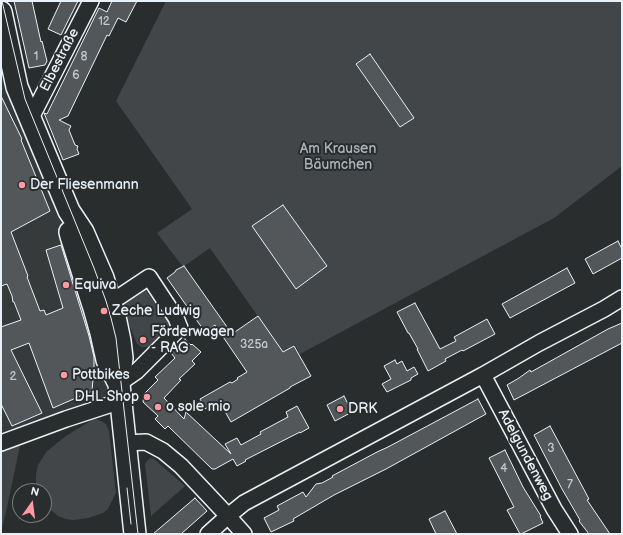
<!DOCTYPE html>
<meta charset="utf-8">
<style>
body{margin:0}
#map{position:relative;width:623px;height:535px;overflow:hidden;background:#2a2d2e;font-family:"Balsamiq Sans",sans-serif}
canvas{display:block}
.frame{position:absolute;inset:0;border:2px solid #e8f1f8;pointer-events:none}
.north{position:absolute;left:12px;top:483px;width:40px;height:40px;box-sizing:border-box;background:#2a2d2e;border:1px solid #767b7f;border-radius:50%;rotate:14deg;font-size:11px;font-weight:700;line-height:16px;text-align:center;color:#e8f1f8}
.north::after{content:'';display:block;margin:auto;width:14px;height:18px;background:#ff9aa2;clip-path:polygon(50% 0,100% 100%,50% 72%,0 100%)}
</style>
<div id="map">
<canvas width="623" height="535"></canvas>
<div class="frame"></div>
<div class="north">N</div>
</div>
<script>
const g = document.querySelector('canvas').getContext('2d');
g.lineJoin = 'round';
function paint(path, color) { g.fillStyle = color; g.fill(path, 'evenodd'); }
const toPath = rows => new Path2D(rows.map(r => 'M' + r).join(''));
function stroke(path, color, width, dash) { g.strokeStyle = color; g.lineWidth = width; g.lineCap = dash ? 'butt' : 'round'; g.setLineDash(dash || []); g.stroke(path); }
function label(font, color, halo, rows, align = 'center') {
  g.font = font + ' "Balsamiq Sans",sans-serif'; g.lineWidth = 4; g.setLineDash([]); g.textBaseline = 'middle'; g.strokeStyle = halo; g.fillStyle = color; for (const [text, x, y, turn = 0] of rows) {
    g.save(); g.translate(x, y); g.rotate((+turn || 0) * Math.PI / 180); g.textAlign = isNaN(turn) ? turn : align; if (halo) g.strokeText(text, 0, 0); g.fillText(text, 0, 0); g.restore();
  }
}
const built = toPath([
 [1,17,82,244,120,401,1,441]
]);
const green = toPath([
 [166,1,622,1,622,166,554,218,300,354,295,345,283,352,210,248,183,267,157,233,192,209,116,101],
 [144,288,172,327,152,347,142,347,137,344,121,305,123,302],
 [96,419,101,421,106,424,109,431,116,493,108,509,103,513,88,518,73,520,66,519,58,516,52,511,46,510,44,505,44,491,38,491,36,484,36,475,38,465,47,451,66,436,92,420],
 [22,436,6,512,1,531,1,444],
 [150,458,154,459,185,486,151,516,145,464,147,461]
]);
const building = toPath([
 [14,1,32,1,41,42,42,41,47,61,45,65,29,68,14,1],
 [61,1,78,1,61,35,48,29,61,1],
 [112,1,137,1,126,22,118,18,109,36,107,35,68,116,59,120,71,126,69,130,75,145,78,146,77,149,79,154,63,160,44,113,47,114,99,8,107,12,112,1],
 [370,54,414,118,400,127,356,64,370,54],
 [1,96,22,139,21,140,50,211,11,232,28,276,27,277,40,311,44,310,46,315,63,308,46,250,61,245,89,336,94,357,94,367,92,391,53,408,29,343,11,350,42,413,12,426,1,404,1,327,21,320,14,302,13,302,12,296,7,284,1,286,1,96],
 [283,205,327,266,296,289,252,226,283,205],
 [618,241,622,249,622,258,593,274,585,259,618,241],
 [184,266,232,334,258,316,283,352,294,346,311,376,290,387,290,388,231,422,219,401,205,409,200,399,230,382,232,383,238,379,237,378,247,372,215,325,205,332,167,278,175,272,176,270,184,266],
 [567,268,575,283,510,318,502,304,567,268],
 [415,303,440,349,456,341,454,337,487,319,495,334,463,351,462,350,445,359,446,361,428,371,417,349,418,349,409,333,408,333,397,312,415,303],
 [622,323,622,343,514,400,507,385,519,378,530,370,531,372,608,329,622,323],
 [185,339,191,345,192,344,201,352,192,361,195,364,179,379,181,380,164,398,184,419,186,412,231,454,225,444,237,438,241,445,261,434,260,432,288,417,286,412,297,406,309,428,300,433,300,432,245,460,246,461,237,466,233,459,215,469,212,469,168,426,165,429,155,419,158,416,143,402,144,394,158,380,155,377,175,358,171,353,185,339],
 [395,360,397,364,402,361,407,371,414,367,418,374,411,378,411,380,387,392,382,384,391,379,384,366,395,360],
 [344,396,352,412,335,421,327,405,344,396],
 [478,399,486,414,386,469,334,495,293,519,294,521,271,532,264,518,279,510,277,506,303,492,306,497,316,484,322,483,333,477,332,476,377,452,388,447,478,399],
 [550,426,589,499,587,500,610,534,589,534,579,521,580,520,562,489,534,435,550,426],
 [505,450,523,487,541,516,540,516,543,523,521,534,520,534,507,510,514,507,489,458,505,450],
 [195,498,207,511,181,534,153,534,195,498],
 [445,511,457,534,436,534,429,519,445,511]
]);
const minor = toPath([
 [30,120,91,1],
 [110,301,119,297,149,277,176,318,180,328,137,371,121,382,119,384],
 [483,375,554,509,570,534],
 [1,443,66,419,121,401],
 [125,443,146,442,163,451,181,466,228,516,244,534],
 [208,534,228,516,244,503,483,375,539,343,604,309,622,298]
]);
const secondary = toPath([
 [1,12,17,87,69,211,83,232,103,278,115,317,120,341,122,358,119,384,135,534],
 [70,232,71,236,94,308,101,333,107,360,119,384]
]);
const tram = toPath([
 [2,1,25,99,94,268,106,301,111,318,116,338,138,534],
 [127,488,131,524]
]);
const markers = [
 [22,185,4,"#ff9aa2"],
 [66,285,4,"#ff9aa2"],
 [104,311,4,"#ff9aa2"],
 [143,340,4,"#ff9aa2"],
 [64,375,4,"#ff9aa2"],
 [147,397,4,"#ff9aa2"],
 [158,407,4,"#ff9aa2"],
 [340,409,4,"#ff9aa2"]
];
const numberNames = [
 ["12",104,22],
 ["1",36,57],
 ["8",84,57],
 ["6",76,76],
 ["325a",254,345],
 ["2",13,377],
 ["3",551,449],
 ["4",504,469],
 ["7",570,485]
];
const streetNames = [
 ["Elbestraße",60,60,-63],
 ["Adelgundenweg",525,455,62]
];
const parkNames = [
 ["Am Krausen",338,149],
 ["Bäumchen",338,165]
];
const poiNames = [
 ["Der Fliesenmann",30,185],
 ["Equiva",74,285],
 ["Zeche Ludwig",112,311],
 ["Förderwagen",151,332],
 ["- RAG",151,348],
 ["Pottbikes",72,375],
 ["DHL Shop",139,397,"right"],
 ["o sole mio",166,407],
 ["DRK",348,409]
];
paint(built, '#363a3b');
paint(green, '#424648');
paint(building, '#535759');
stroke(building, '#e8f1f8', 1);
stroke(minor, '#e8f1f8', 18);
stroke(secondary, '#e8f1f8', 24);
stroke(minor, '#2a2d2e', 15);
stroke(secondary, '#2a2d2e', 21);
stroke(tram, '#e8f1f8', 1);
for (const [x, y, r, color] of markers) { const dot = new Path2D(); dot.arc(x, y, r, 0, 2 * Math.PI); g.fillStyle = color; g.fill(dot); stroke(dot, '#2a2d2e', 1.5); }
label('12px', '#c3cad0', null, numberNames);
label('14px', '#e8f1f8', '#2a2d2e', streetNames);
label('14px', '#aeb5ba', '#2a2d2e', parkNames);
label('14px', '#e8f1f8', '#2a2d2e', poiNames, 'left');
</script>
